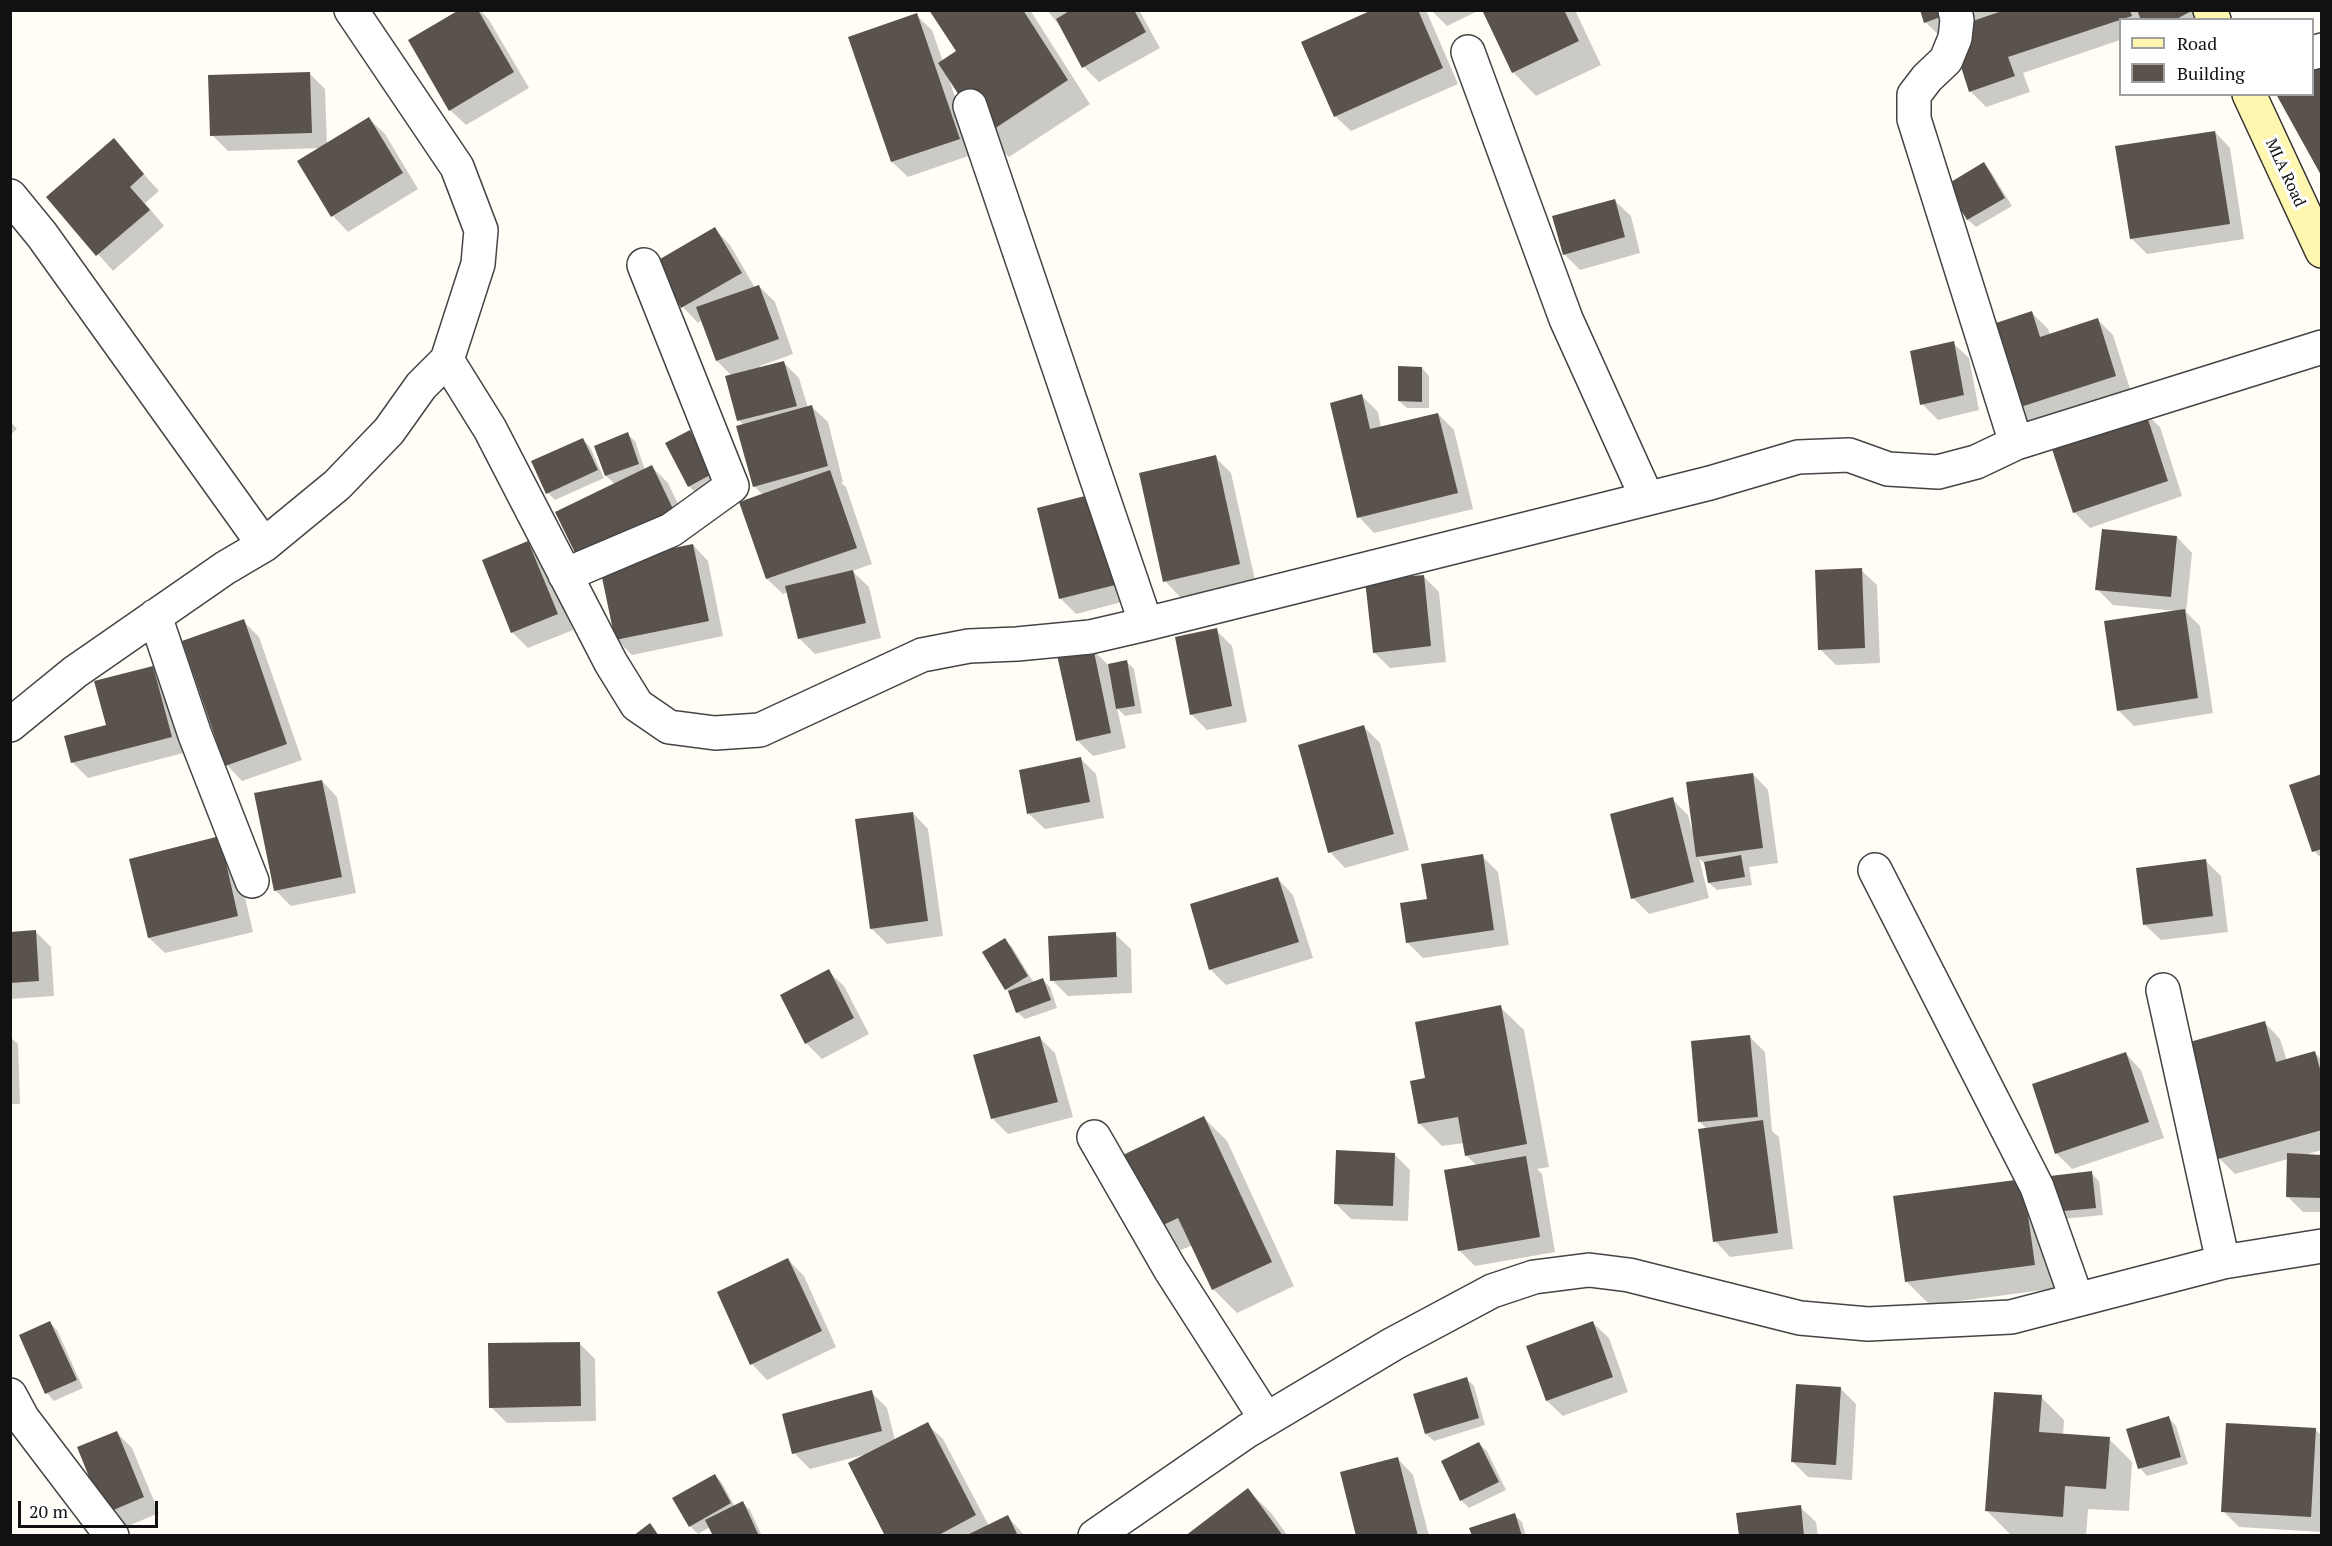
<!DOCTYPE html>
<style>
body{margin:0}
#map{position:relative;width:2332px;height:1546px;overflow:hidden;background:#fffdf5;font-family:"PT Serif",serif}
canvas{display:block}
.frame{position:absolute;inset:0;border:12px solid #111;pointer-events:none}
.legend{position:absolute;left:2119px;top:18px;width:195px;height:78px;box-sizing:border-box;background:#fff;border:2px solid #a0a0a0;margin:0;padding:8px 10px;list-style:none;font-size:18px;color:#111}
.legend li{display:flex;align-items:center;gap:12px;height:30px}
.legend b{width:30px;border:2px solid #a0a0a0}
.scale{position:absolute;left:18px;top:1501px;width:140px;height:27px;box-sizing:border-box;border:3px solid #111;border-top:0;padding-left:8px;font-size:18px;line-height:21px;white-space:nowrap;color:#111;-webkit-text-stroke:4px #fff;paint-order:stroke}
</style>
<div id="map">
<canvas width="2332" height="1546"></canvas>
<div class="frame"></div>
<ul class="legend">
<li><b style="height:8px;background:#fff6b0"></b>Road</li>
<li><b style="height:16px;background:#5a524d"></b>Building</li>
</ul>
<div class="scale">20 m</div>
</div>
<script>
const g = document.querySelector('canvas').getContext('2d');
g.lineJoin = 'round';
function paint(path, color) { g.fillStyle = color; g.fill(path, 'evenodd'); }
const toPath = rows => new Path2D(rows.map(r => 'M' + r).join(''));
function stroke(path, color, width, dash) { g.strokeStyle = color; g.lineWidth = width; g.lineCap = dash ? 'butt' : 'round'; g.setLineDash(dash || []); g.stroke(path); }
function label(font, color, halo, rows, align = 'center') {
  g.font = font + ' "PT Serif",serif'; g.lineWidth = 6; g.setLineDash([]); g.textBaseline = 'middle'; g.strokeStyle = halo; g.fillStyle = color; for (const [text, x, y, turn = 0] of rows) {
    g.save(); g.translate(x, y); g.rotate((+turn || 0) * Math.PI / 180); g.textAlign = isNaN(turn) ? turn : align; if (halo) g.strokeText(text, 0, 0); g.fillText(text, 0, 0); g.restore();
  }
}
const shadow = toPath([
 [462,10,480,10,489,20,529,88,466,125,450,110],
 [931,10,1030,10,1090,104,1009,157,986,134,949,79,974,154,908,177,892,162,850,38,916,15,932,30,943,62,958,52],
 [1047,10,1139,10,1160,48,1099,82,1084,67,1063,30],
 [1376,10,1426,10,1458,84,1351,131,1335,116],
 [1431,10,1480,10,1447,26],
 [1484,10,1575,10,1601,65,1536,96,1513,72],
 [1921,10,2197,10,2201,20,2120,20,2120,40,2023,73,2030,92,1986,107,1970,91,1952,34,1941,37,1925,22],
 [309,73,325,89,327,145,369,119,385,134,418,189,348,232,333,216,300,162,322,148,228,151,212,135],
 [2215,132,2230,148,2244,239,2147,254,2131,238],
 [113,140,159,191,145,203,164,226,113,271,48,197],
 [1984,164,1991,172,2012,206,1976,227,1968,220,1948,185],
 [1615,201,1631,216,1640,253,1580,270,1564,254],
 [715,229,730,245,755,288,759,286,775,302,793,354,760,366,761,369,784,363,799,378,808,408,812,407,828,422,843,482,841,483,846,487,872,564,852,571,869,587,881,638,815,654,799,638,788,592,783,594,767,579,741,503,763,495,754,486,743,425,739,420,732,376,717,361,702,320,698,323,683,307,657,262],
 [2032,313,2048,329,2050,335,2098,320,2113,335,2131,392,2022,426,2006,411],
 [1953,343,1969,358,1979,410,1938,420,1922,404],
 [1422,368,1429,376,1429,408,1407,408,1399,401],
 [1362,396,1378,412,1381,428,1438,414,1454,430,1473,509,1374,533,1359,517],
 [2144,412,2160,427,2182,496,2090,528,2074,512],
 [10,421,17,429,10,435],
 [689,432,697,440,719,482,696,493,689,486],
 [627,434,635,441,645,470,652,467,668,483,690,529,634,556,693,545,708,561,723,636,632,655,616,639,616,485,606,476,595,447],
 [582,439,590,447,604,478,555,500,548,493],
 [1215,457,1231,473,1255,580,1180,597,1165,581],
 [1039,509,1133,599,1076,614,1060,598],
 [2177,537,2192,553,2186,612,2200,626,2213,713,2134,726,2118,710,2176,611,2113,605,2097,589],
 [528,542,544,558,573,630,528,648,513,633,484,561],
 [1861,570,1877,585,1880,663,1836,665,1820,649],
 [1423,576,1439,592,1446,662,1390,668,1374,652],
 [243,621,259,637,302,760,242,781,227,765],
 [1216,630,1232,646,1247,722,1207,730,1191,714],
 [1092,649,1108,665,1127,662,1134,669,1142,713,1125,716,1117,708,1126,748,1093,756,1077,740],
 [153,667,168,683,187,752,88,778,73,763,66,737,107,726],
 [1364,727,1380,743,1409,850,1345,868,1330,852],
 [1081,759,1096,774,1104,818,1045,829,1029,814],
 [1753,774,1768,790,1778,863,1749,867,1752,885,1717,890,1709,883,1706,865,1699,858,1709,898,1649,914,1633,898,1672,799,1688,815,1692,830,1694,829],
 [2322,776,2322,859,2314,851],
 [322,781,337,797,356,893,291,906,275,890],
 [913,813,928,829,943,936,887,944,871,928],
 [235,854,253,932,165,953,149,938,131,860],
 [1482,856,1498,872,1509,945,1423,958,1408,943,1429,900],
 [2205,860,2221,876,2228,932,2161,940,2145,925],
 [1278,879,1293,895,1313,958,1226,985,1210,969],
 [35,931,51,947,54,996,10,999,10,933],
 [1115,934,1131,949,1132,993,1068,996,1052,980],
 [1005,940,1012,947,1034,983,1043,980,1050,987,1057,1008,1025,1019,1017,1012,1010,993,1006,989],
 [828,971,844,986,869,1034,822,1059,806,1043],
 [1500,1007,1524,1030,1549,1167,1537,1169,1542,1174,1555,1252,1475,1266,1459,1250,1477,1166,1466,1155,1464,1143,1442,1146,1419,1123,1427,1079],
 [2265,1023,2280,1039,2287,1061,2315,1053,2322,1060,2322,1150,2304,1155,2322,1156,2322,1212,2303,1212,2287,1196,2288,1159,2235,1174,2219,1158],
 [1749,1036,1765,1052,1772,1131,1779,1137,1793,1249,1730,1257,1715,1241,1707,1129,1700,1122],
 [10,1037,18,1044,20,1104,10,1104],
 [1040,1038,1055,1053,1073,1117,1008,1134,993,1119,975,1056],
 [2126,1054,2141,1070,2164,1138,2072,1169,2057,1154,2034,1085],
 [1204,1118,1227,1141,1294,1286,1237,1313,1213,1289,1193,1245,1181,1250,1158,1227],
 [1394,1154,1410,1170,1408,1221,1351,1219,1335,1203],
 [2091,1173,2099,1181,2103,1215,2062,1219,2055,1211],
 [2023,1181,2058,1288,1930,1305,1907,1282],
 [788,1260,804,1276,836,1347,767,1380,752,1364,719,1292],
 [50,1323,57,1330,83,1388,54,1401,47,1393,21,1336],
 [1593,1323,1609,1338,1628,1392,1563,1416,1547,1401,1528,1347],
 [579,1343,595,1359,596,1421,507,1423,491,1407],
 [1466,1378,1474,1386,1485,1425,1434,1441,1426,1434],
 [1840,1388,1856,1404,1852,1480,1808,1477,1792,1461],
 [871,1392,887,1408,895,1440,927,1424,943,1439,989,1526,1008,1517,1025,1536,887,1536,863,1455,810,1469,794,1453],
 [2041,1397,2064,1420,2063,1436,2109,1439,2132,1462,2129,1511,2088,1509,2086,1536,2010,1534,1987,1511],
 [2169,1418,2176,1426,2188,1464,2147,1476,2140,1468],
 [2315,1429,2322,1436,2322,1532,2239,1527,2223,1511],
 [116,1432,132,1448,159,1513,121,1529,105,1513],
 [1479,1444,1487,1451,1506,1490,1469,1508,1461,1500],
 [1398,1459,1413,1475,1429,1536,1358,1536],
 [715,1476,722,1483,735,1507,743,1503,750,1510,762,1536,715,1536,710,1527,698,1534,690,1526],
 [1248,1490,1271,1513,1288,1536,1188,1536],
 [1800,1507,1816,1522,1818,1536,1740,1536],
 [1514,1515,1522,1522,1526,1536,1474,1536]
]);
const building = toPath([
 [459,10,478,10,514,72,449,111,408,40],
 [929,10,1023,10,1068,80,985,135,938,63,956,51],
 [1071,10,1134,10,1146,32,1082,68,1056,19],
 [1372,10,1418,10,1443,68,1334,117,1301,42],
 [1482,10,1564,10,1579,41,1512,73],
 [1920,10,1957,10,1957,11,1924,23],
 [2005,10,2130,10,2132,16,2008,57,2015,76,1969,92,1949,29],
 [2137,10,2193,10,2175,20,2141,20],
 [917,13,960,139,891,162,848,37],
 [2322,62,2322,177,2276,94,2312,94,2312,68],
 [310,72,312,133,210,136,208,75],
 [369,117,403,173,331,217,297,161],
 [2215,131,2230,224,2130,239,2115,146],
 [114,138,144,174,130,187,150,210,96,256,46,197],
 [1984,162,2005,198,1967,220,1946,185],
 [1615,199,1625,237,1563,255,1552,216],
 [715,227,742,273,681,308,655,262],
 [759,285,779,339,716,361,696,307],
 [2032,311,2040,337,2098,318,2116,376,2005,412,1978,329],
 [1954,341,1964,395,1920,405,1910,351],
 [784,361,797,406,737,421,725,376],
 [1398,366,1422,367,1422,402,1398,401],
 [1362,394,1370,429,1438,413,1458,493,1357,518,1330,403],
 [812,405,828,466,753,487,736,426],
 [2145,410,2168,481,2073,513,2050,443],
 [690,430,712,474,688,487,665,443],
 [628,432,639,464,605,476,594,446],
 [583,438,598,470,546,494,531,461],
 [1216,455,1240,564,1163,582,1139,473],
 [652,465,675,513,579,561,555,512],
 [830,470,857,548,766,579,739,502],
 [1097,493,1119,584,1059,599,1037,508],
 [2102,529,2177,536,2171,597,2095,590],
 [528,541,558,614,511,633,482,560],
 [693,544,709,621,615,640,599,563],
 [1862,568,1865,648,1818,650,1815,570],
 [853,570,866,623,798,639,785,586],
 [1424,575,1431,646,1373,653,1365,580],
 [2185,609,2198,698,2117,711,2104,621],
 [244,619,287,744,225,766,182,641],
 [1217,628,1232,706,1190,715,1175,637],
 [1093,647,1111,733,1076,741,1057,655],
 [1127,660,1135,706,1116,709,1108,664],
 [153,666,172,737,71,763,64,736,106,725,94,681],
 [1364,725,1394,834,1328,853,1298,745],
 [1081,757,1090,802,1027,814,1019,770],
 [1753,773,1763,848,1696,857,1686,782],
 [2322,774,2322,849,2312,852,2289,785],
 [322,780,342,877,274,891,254,793],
 [1673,797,1694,882,1631,899,1610,814],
 [913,812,928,921,870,929,855,819],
 [220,836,238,916,148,938,129,859],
 [1483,854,1494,930,1406,943,1400,903,1427,899,1421,864],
 [1741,855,1745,877,1708,883,1704,862],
 [2206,859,2213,916,2143,925,2136,868],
 [1278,877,1299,942,1209,970,1190,904],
 [36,930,39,981,10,983,10,932],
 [1116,932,1117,977,1050,981,1048,936],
 [1005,938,1028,976,1005,990,982,952],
 [829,969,854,1018,805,1044,780,995],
 [1043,978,1051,1000,1016,1013,1008,991],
 [1501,1005,1527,1144,1465,1156,1458,1117,1418,1124,1410,1081,1425,1078,1415,1022],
 [2265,1021,2276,1062,2315,1051,2322,1076,2322,1130,2218,1159,2186,1043],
 [1750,1035,1758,1117,1698,1122,1691,1041],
 [1040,1036,1058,1102,991,1119,973,1055],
 [2126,1052,2149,1122,2055,1154,2032,1084],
 [1204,1116,1272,1262,1212,1290,1178,1218,1157,1228,1123,1155],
 [1763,1120,1778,1233,1713,1242,1698,1129],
 [1336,1150,1395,1153,1393,1206,1334,1204],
 [2287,1153,2322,1155,2322,1198,2286,1197],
 [1526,1156,1540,1237,1458,1251,1444,1170],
 [2092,1171,2096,1208,2053,1212,2050,1176],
 [2023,1179,2035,1265,1905,1282,1893,1196],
 [788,1258,822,1331,750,1365,717,1292],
 [50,1321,77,1380,45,1394,19,1335],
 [1593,1321,1613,1377,1546,1401,1526,1346],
 [580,1342,581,1406,489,1408,488,1343],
 [1467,1377,1479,1418,1425,1434,1413,1394],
 [1796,1384,1841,1387,1836,1465,1791,1462],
 [872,1390,882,1431,792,1454,782,1414],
 [1994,1392,2042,1395,2039,1432,2110,1437,2106,1489,2065,1486,2063,1517,1985,1511],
 [2169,1416,2181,1457,2138,1469,2126,1429],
 [928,1422,976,1515,937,1536,885,1536,848,1463],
 [2226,1423,2316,1428,2311,1517,2221,1512],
 [117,1431,144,1497,104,1514,77,1447],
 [1479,1442,1499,1482,1460,1501,1441,1461],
 [1398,1457,1418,1536,1356,1536,1340,1472],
 [715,1474,731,1503,689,1527,672,1498],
 [1248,1488,1283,1536,1185,1536],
 [743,1501,759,1536,713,1536,705,1520],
 [1801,1505,1804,1536,1739,1536,1736,1513],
 [1515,1513,1522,1536,1472,1536,1469,1528],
 [1008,1515,1018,1536,965,1536],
 [650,1523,659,1536,633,1536]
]);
const street = toPath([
 [1955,10,1957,20,1955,38,1946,60,1927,78,1914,95,1914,119,2016,443],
 [1468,52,1566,319,1647,498],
 [2312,53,2322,50],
 [970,106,1146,624],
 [10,196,42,235,264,545],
 [447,360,490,429,611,663,637,705,669,727,715,733,760,730,922,655,969,646,1017,644,1090,637,1146,624,1710,483,1798,457,1849,455,1888,469,1938,472,1976,462,2016,443,2322,347],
 [565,575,671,530,732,486,644,265],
 [155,616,195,735,252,881],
 [10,725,75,672,225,568,264,545,337,485,389,431,421,386,447,360,478,264,481,230,457,167,351,10],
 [1875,870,2037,1187,2077,1300],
 [2163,990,2223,1262],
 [1094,1137,1170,1269,1266,1419],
 [10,1395,23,1419,112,1536],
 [1095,1536,1247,1431,1393,1344,1492,1291,1534,1277,1589,1270,1629,1275,1800,1318,1868,1324,2011,1317,2223,1262,2322,1246]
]);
const secondary = toPath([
 [2210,10,2214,20],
 [2249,94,2322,251]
]);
const streetNames = [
 ["MLA Road",2285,173,65]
];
paint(shadow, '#0003');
paint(building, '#5a524d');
stroke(street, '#444', 36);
stroke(secondary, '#333', 36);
stroke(street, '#fff', 33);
stroke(secondary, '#fff6b0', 33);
label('16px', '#111', '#fff', streetNames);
</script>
